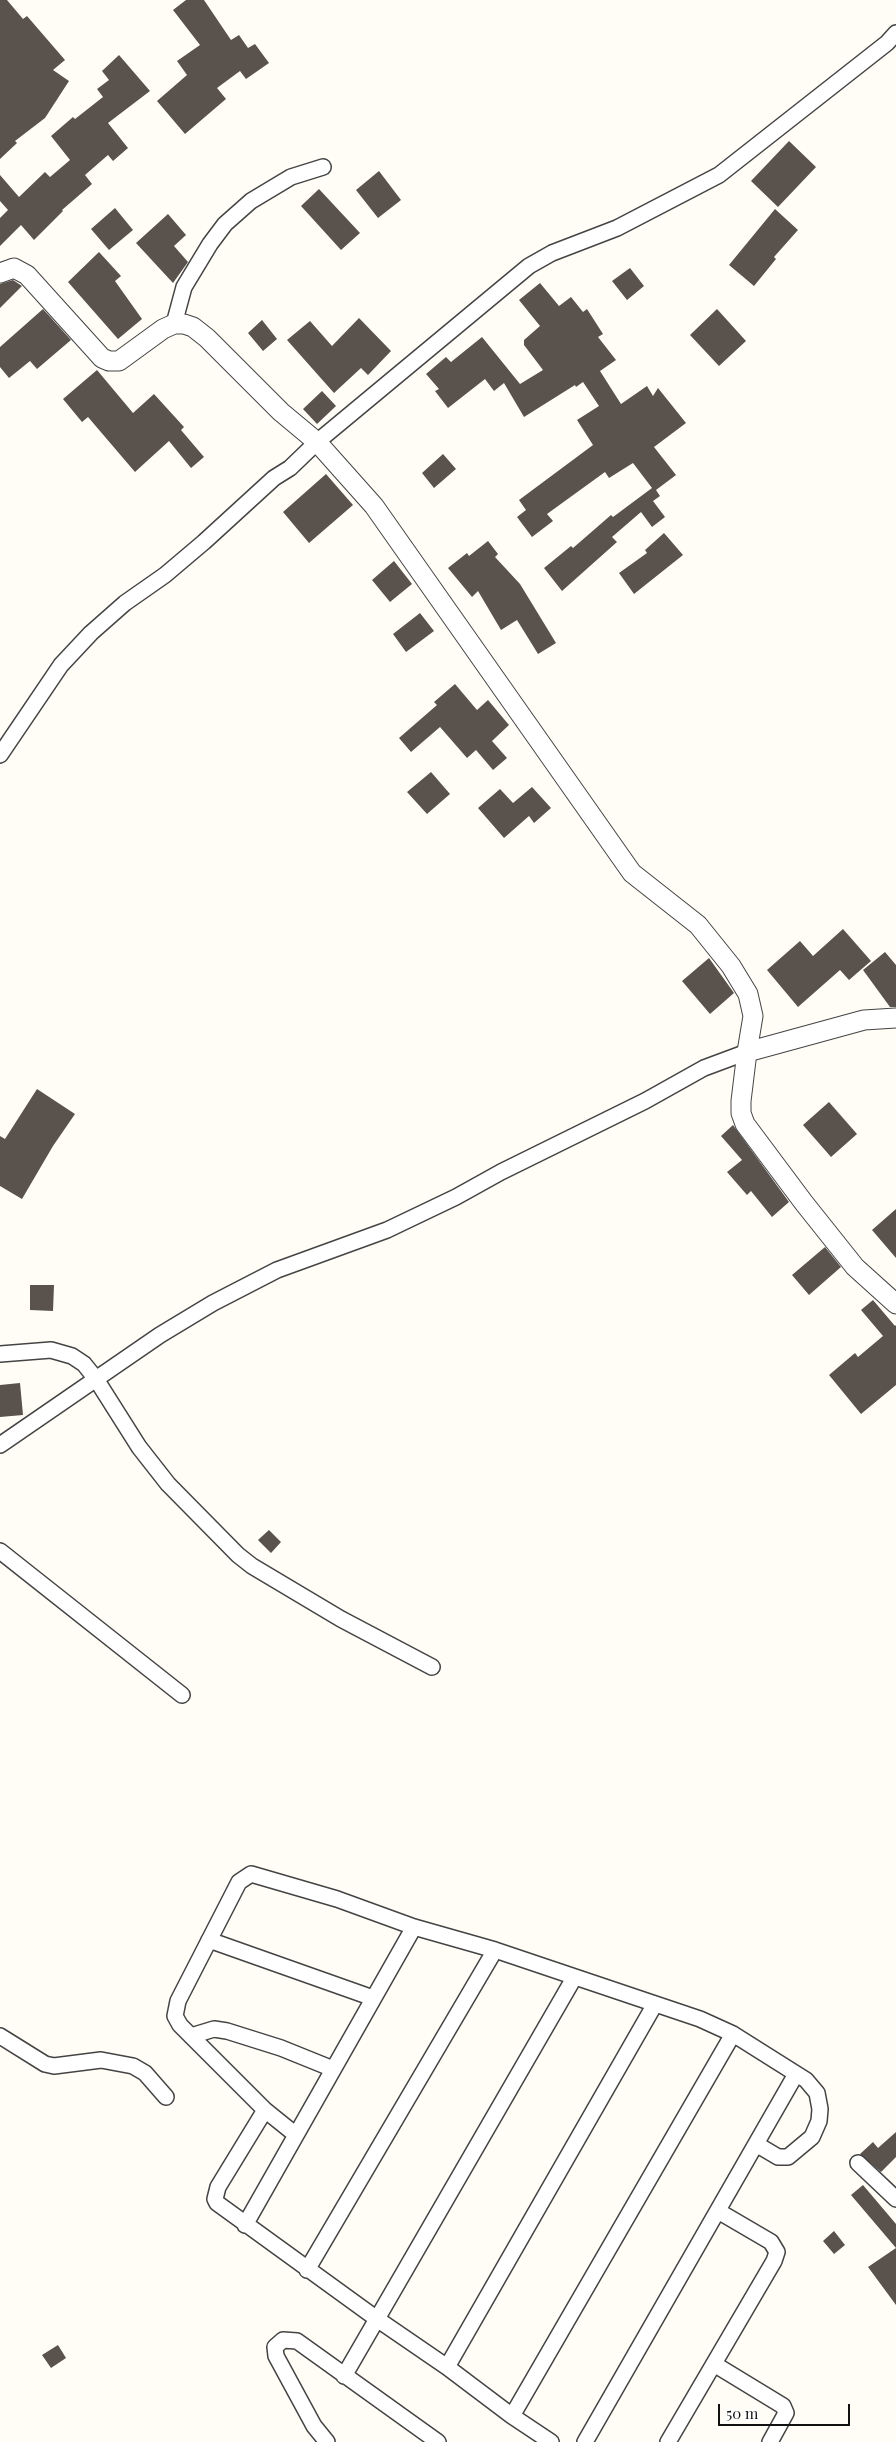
<!DOCTYPE html>
<style>
body{margin:0}
#map{position:relative;width:896px;height:2442px;overflow:hidden;background:#fffdf5;font-family:"Playfair Display",serif}
canvas{display:block}
.scale{position:absolute;left:718px;top:2404px;width:132px;height:22px;box-sizing:border-box;border:2px solid #111;border-top:0;padding-left:6px;font-size:15px;line-height:18px;white-space:nowrap;color:#111;-webkit-text-stroke:4px #fff;paint-order:stroke}
</style>
<div id="map">
<canvas width="896" height="2442"></canvas>
<div class="scale">50 m</div>
</div>
<script>
const g = document.querySelector('canvas').getContext('2d');
g.lineJoin = 'round';
function paint(path, color) { g.fillStyle = color; g.fill(path, 'evenodd'); }
const toPath = rows => new Path2D(rows.map(r => 'M' + r).join(''));
function stroke(path, color, width, dash) { g.strokeStyle = color; g.lineWidth = width; g.lineCap = dash ? 'butt' : 'round'; g.setLineDash(dash || []); g.stroke(path); }
const building = toPath([
 [0,0,7,0,23,19,27,16,65,60,53,70,69,81,45,118,15,141,17,143,0,159],
 [186,0,204,0,231,40,239,35,248,48,255,44,269,63,246,79,240,71,217,88,226,99,185,134,157,101,187,75,177,61,200,45,173,10],
 [119,55,150,91,108,123,128,148,113,161,108,155,85,175,92,184,62,210,63,211,34,240,21,225,0,246,0,218,8,210,0,201,0,175,19,197,45,172,50,177,70,160,51,136,73,117,75,119,103,97,97,89,109,80,102,71],
 [789,141,816,167,778,207,751,181],
 [379,171,401,200,378,218,356,190],
 [319,189,360,233,341,250,301,206],
 [115,208,133,230,109,250,91,229],
 [775,209,798,230,774,257,776,259,754,286,729,265],
 [168,214,186,235,174,246,188,262,173,283,136,243],
 [99,252,121,276,115,281,142,319,118,339,68,282],
 [630,268,644,286,627,300,612,281],
 [13,280,22,286,0,308,0,284],
 [540,283,559,306,571,297,583,312,587,309,603,334,598,337,616,360,600,371,621,404,647,386,653,396,658,388,686,423,654,447,676,475,656,490,660,496,653,501,665,517,652,527,641,512,612,537,617,542,562,591,544,568,571,546,573,548,611,515,613,517,652,488,633,463,609,478,605,472,547,514,553,521,532,537,517,517,526,510,519,500,593,445,577,420,599,406,583,382,576,387,575,385,524,417,504,383,494,391,485,379,448,408,435,391,439,389,426,374,446,357,451,362,482,337,520,384,543,370,524,345,524,340,540,326,519,300],
 [43,309,71,340,37,369,30,361,9,378,0,367,0,347],
 [717,309,746,341,719,366,690,335],
 [359,318,391,351,368,375,361,368,334,393,287,340,310,321,332,346],
 [262,320,277,339,263,351,248,333],
 [97,370,133,413,154,394,184,427,181,430,204,457,191,468,169,441,135,472,88,417,82,422,63,399],
 [322,391,336,406,317,424,303,409],
 [443,454,456,469,434,488,422,473],
 [326,474,353,505,309,543,283,512],
 [664,533,683,555,634,594,619,573,647,553,645,550],
 [488,541,498,554,495,557,520,584,556,643,538,654,517,620,501,630,478,591,472,597,448,568,467,553,469,556],
 [394,561,412,584,390,602,372,580],
 [420,613,434,631,406,652,393,634],
 [455,684,477,710,488,700,509,725,492,741,507,758,493,770,476,750,467,758,440,727,411,752,399,738,437,705,434,702],
 [431,772,450,794,427,814,407,792],
 [532,787,551,808,534,823,529,816,504,838,478,808,500,789,513,803],
 [843,929,871,961,849,980,840,970,798,1007,767,970,800,941,813,956],
 [885,952,896,965,896,1007,890,1007,863,970],
 [709,958,734,993,710,1014,682,981],
 [37,1089,75,1114,53,1146,22,1199,0,1186,0,1136,5,1139],
 [829,1102,857,1134,831,1157,803,1125],
 [733,1125,789,1202,772,1217,751,1191,747,1195,727,1172,742,1160,721,1136],
 [896,1209,896,1258,872,1230],
 [825,1247,841,1267,809,1295,792,1275],
 [30,1285,54,1285,53,1311,30,1310],
 [873,1300,895,1326,896,1325,896,1385,861,1414,829,1375,855,1353,858,1357,883,1336,861,1310],
 [20,1383,23,1415,0,1417,0,1385],
 [269,1530,281,1542,271,1553,258,1540],
 [896,2132,896,2157,881,2172,860,2154,873,2142,878,2148],
 [863,2185,896,2224,896,2305,868,2267,896,2248,851,2195],
 [834,2231,845,2245,834,2254,823,2241],
 [58,2345,66,2358,51,2368,42,2355]
]);
const minor = toPath([
 [174,324,184,287,210,244,225,224,251,201,291,177,323,167],
 [0,755,61,665,91,633,125,603,165,575,204,542,274,478,290,468,317,442,529,266,552,253,617,228,719,175,887,43,896,33],
 [0,1354,51,1350,72,1356,84,1364,96,1379,139,1447,168,1484,238,1555,252,1566,341,1619,432,1667],
 [0,1445,160,1335,213,1303,277,1270,387,1230,456,1197,501,1172,645,1101,704,1068,747,1052],
 [0,1551,182,1695],
 [209,1940,373,1998],
 [0,2036,45,2064,54,2066,101,2060,133,2066,145,2073,166,2097],
 [191,2036,214,2029,227,2031,281,2048,333,2069],
 [265,2110,218,2187,215,2199,217,2203,377,2319,447,2367,512,2416,551,2442],
 [296,2135,265,2110,180,2025,175,2016,178,2001,239,1882,251,1874,337,1899,414,1927,495,1950,700,2019,733,2034,806,2080,817,2093,820,2109,819,2121,812,2137,788,2157,778,2157,756,2144],
 [858,2163,896,2199],
 [245,2225,414,1927],
 [307,2270,495,1950],
 [714,2364,783,2406,786,2413,770,2442],
 [447,2367,655,2004],
 [344,2376,574,1978],
 [512,2416,733,2034],
 [327,2442,314,2426,276,2356,275,2347,283,2340,297,2341,438,2442],
 [585,2442,796,2074],
 [668,2442,774,2261,777,2252,771,2242,718,2211]
]);
const tertiary = toPath([
 [0,273,14,268,27,275,102,358,109,361,119,361,163,329,174,324,184,324,193,327,207,338,281,412,317,442,374,506,632,873,698,925,731,966,748,994,753,1016,747,1052],
 [896,1018,864,1020,747,1052,741,1101,741,1113,745,1124,804,1203,855,1267,896,1304]
]);
paint(building, '#5a524d');
stroke(minor, '#444', 18);
stroke(tertiary, '#444', 21);
stroke(minor, '#fff', 15);
stroke(tertiary, '#fff', 19);
</script>
